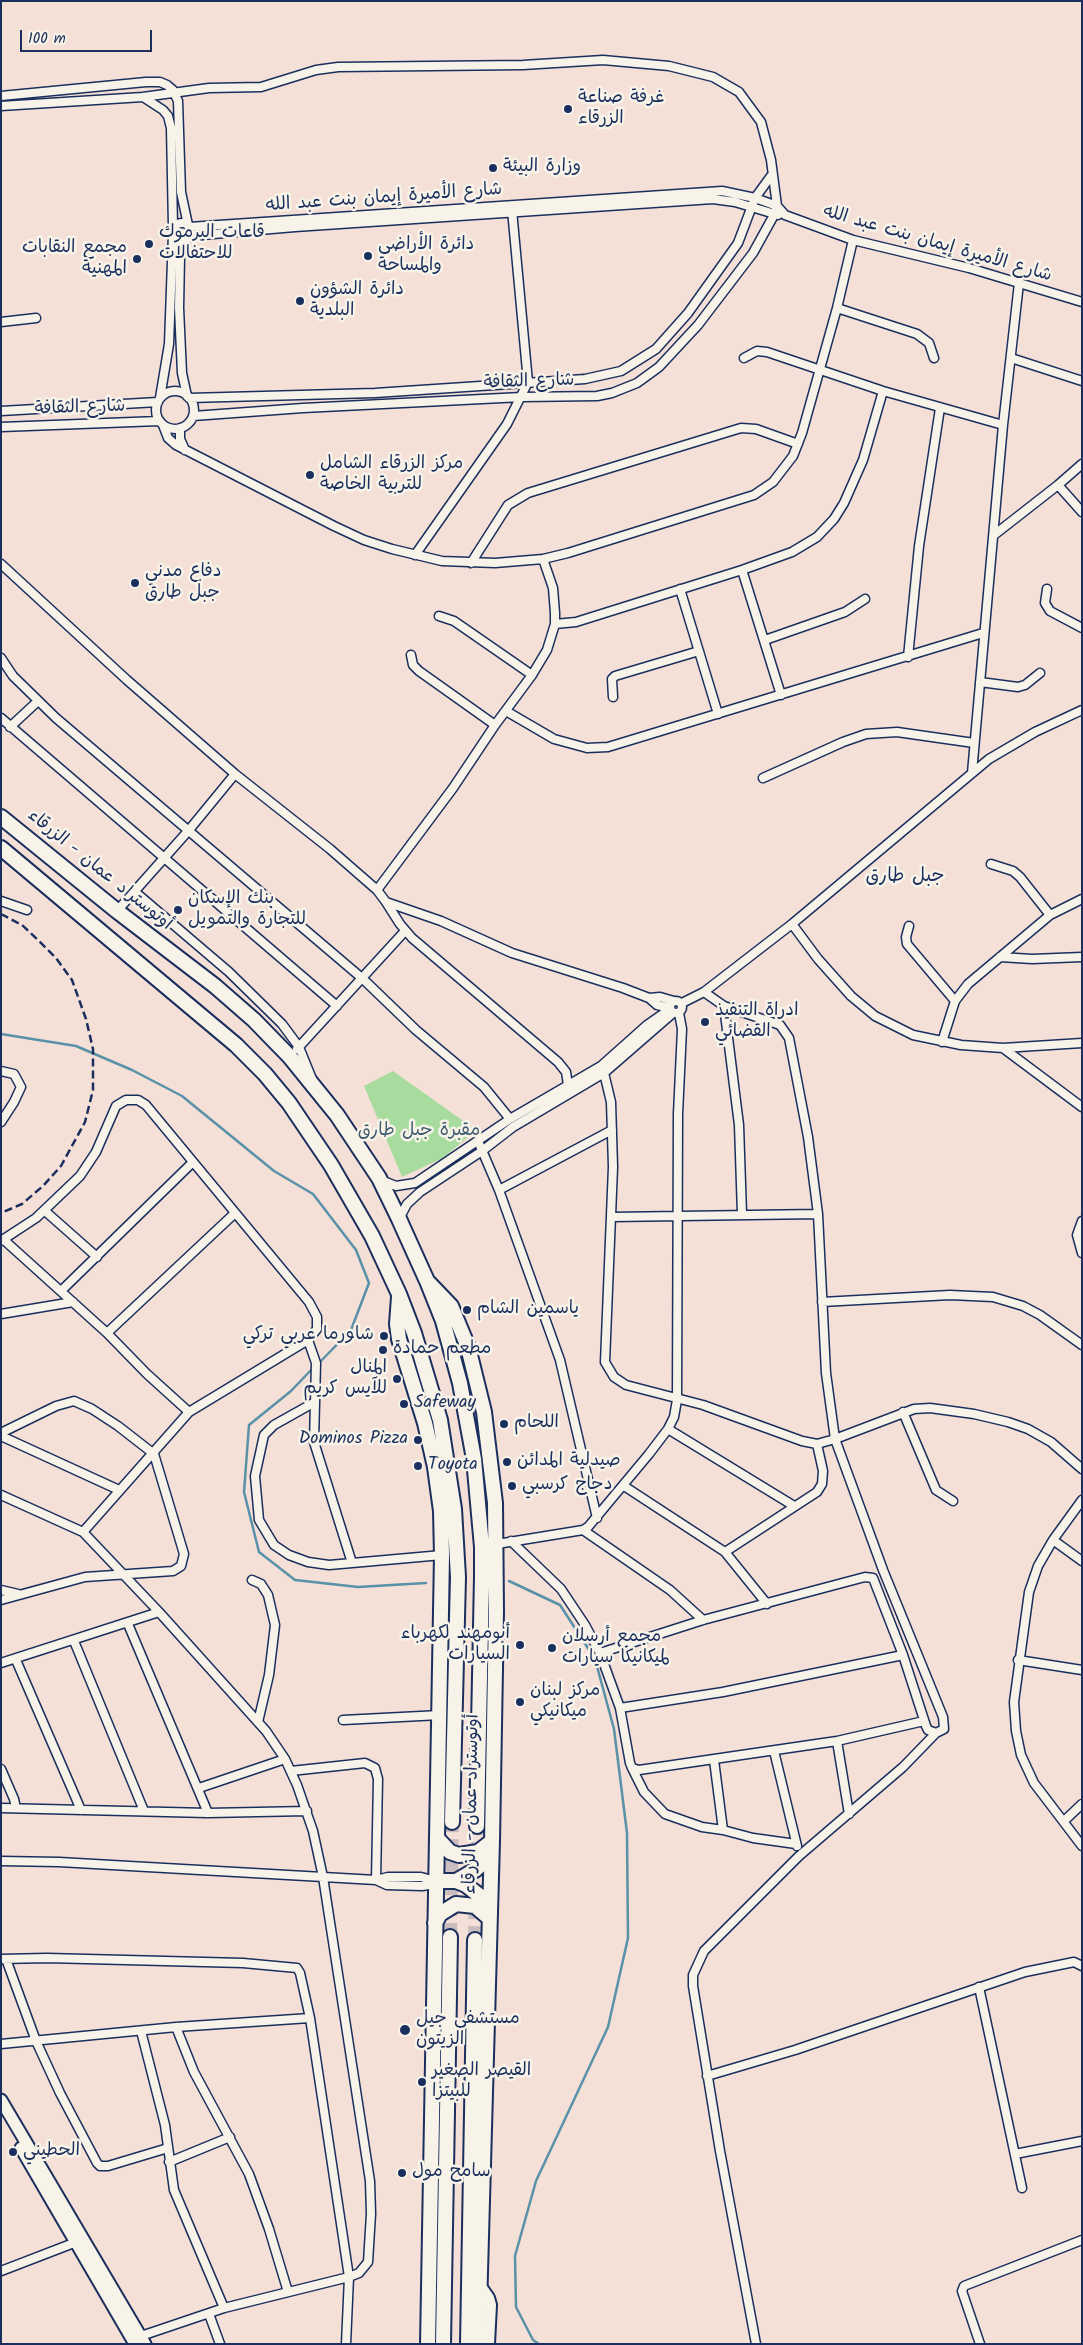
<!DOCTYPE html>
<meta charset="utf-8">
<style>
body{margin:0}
#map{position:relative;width:1083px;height:2345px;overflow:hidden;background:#f5e0d7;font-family:Kalam,sans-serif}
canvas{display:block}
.frame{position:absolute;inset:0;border:2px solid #1b2f5e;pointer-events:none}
.scale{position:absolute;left:20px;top:30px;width:132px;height:22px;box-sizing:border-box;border:2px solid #1b2f5e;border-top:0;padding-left:6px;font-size:15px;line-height:18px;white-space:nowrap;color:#1b2f5e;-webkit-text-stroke:4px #f7f3e8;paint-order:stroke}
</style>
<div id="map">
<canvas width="1083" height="2345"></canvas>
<div class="frame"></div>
<div class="scale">100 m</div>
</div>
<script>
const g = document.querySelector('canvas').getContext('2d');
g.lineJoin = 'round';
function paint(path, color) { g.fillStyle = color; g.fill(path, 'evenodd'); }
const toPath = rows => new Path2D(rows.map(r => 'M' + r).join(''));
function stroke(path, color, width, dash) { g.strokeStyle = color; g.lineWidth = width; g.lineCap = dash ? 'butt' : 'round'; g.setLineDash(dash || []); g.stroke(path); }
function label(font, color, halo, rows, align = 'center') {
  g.font = font + ' Kalam,"Playpen Sans Arabic",sans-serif'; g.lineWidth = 5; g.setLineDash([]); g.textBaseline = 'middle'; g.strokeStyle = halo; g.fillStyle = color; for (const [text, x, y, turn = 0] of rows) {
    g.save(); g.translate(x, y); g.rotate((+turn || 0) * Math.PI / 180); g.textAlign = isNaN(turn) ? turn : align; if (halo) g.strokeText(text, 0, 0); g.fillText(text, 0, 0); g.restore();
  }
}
const green = toPath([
 [393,1071,476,1130,443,1158,402,1177,364,1086]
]);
const stream = toPath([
 [1,1034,76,1046,132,1070,182,1096,274,1171,313,1194,356,1250,369,1283,351,1330,319,1363],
 [313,1368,291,1391,249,1425,244,1492,259,1552,295,1580,358,1587,426,1583],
 [509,1581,560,1605,595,1659,614,1729,627,1833,628,1938,608,2027,536,2181,515,2256,516,2307,533,2340,539,2344]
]);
const highwayTunnel = toPath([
 [450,1937,452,1822],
 [475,1940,477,1826]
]);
const street = toPath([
 [1,96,146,82,160,82,167,85,173,90,178,101,181,192,188,225],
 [143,97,163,110,168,116,171,128,173,227],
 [1,106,143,97,209,88,261,87,316,70,338,67,523,65,603,60,669,66,713,77,739,92,761,122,771,160,777,206,774,215,753,253,698,325,659,367,637,383,612,393,597,396,522,397,303,408,193,416],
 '173 232a9 9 0 1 1 18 0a9 9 0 1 1-18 0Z',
 [189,227,722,191,755,198,777,206,785,215,853,240,969,268,1082,302],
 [190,236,295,227,713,199,735,202,778,215],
 [837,308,917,334,929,343,934,358],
 [1,322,36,318],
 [744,358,757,351,767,352,883,391,1003,425],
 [1011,358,1082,381],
 '156 410a19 19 0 1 1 38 0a19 19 0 1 1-38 0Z',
 [187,396,182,373,179,308,180,257,187,239],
 [160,398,169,344,173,234],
 [189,398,375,393,585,379,621,371,656,349,688,313,738,243,755,198,771,176],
 [1,411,158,402],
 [163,425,168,438,176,445,334,526,364,540,392,549,442,561,495,563,543,559,568,553,754,495,773,482,793,456,802,433,837,308,853,240],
 [1,427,159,421],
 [180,428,180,439,185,450],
 [1058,485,1082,512],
 [994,535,1058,485,1082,464],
 [415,555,507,424,528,382,512,210],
 [471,563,508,505,528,493,741,428,756,429,798,444],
 [1,564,127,680,235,774,330,849,377,890,386,902,441,921,512,953,623,988,649,998,657,1005,670,1008],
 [742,570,781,695],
 [680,589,718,714],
 [1047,589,1045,603,1050,611,1082,628],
 [439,616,454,621,532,675],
 [555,624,576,622,742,570,792,552,817,537,834,519,844,503,863,460,883,391],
 [765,640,845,612,865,599],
 [411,655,413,665,419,671,495,725],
 [908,657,919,546,940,408],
 [1,658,13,676,56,718,363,979,416,1030,484,1087,510,1119],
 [980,682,1018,687,1025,685,1040,673],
 [613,697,612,679,615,676,699,651],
 [506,711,554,739,587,748,608,747,983,633],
 [1,718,337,1006],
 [10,727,38,701],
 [972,773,1003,425,1019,283],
 [763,778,843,742,866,734,897,732,974,743],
 [991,864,1013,871,1020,877,1050,915],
 [377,890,453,788,495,725,532,675,547,650,555,624,555,613,553,588,543,559],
 [134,891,229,972,282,1024,299,1047,312,1079],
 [1,901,27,910],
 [386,902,400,924,412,938,558,1062,566,1072,568,1085],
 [117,911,189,830,235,774],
 [792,924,818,959,851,996,875,1016,913,1035,961,1045,1003,1048,1082,1043],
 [909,926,906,937,907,944,955,1001],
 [1000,957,1032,959,1082,957],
 [649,998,660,997,674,1001],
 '670 1007a6 6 0 1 1 12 0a6 6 0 1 1-12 0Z',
 [682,1003,704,992,792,924,989,759,1035,732,1082,710],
 [724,1006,739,1125,742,1214],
 [942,1042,955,1001,968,984,1050,915,1082,899],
 [1003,1048,1082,1107],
 [297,1049,405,931],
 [1,1071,14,1074,21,1087,14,1102,1,1122],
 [604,1073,611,1102,613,1167,605,1362,614,1377,626,1385,703,1405,802,1441,817,1444,835,1439,914,1409,930,1408,974,1414,1008,1422,1028,1429,1051,1442,1082,1469],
 [478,1141,499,1190,560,1360,597,1518],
 [381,1180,396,1186,415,1183,510,1119,601,1066,647,1025,670,1009],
 [499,1190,612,1130],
 [45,1211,97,1257],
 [612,1217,818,1214],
 [399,1219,407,1204,420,1192,482,1151,513,1127,604,1073,673,1013],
 [1082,1221,1077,1235,1082,1253],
 [4,1240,107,1333,147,1374,189,1412],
 [1,1241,36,1218,80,1176,96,1152,116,1106,126,1100,138,1100,146,1105,309,1302,317,1317,317,1329,308,1340,189,1412,83,1532],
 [61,1291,192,1163],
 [822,1302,950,1295,993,1297,1023,1306,1040,1315,1082,1345],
 [1,1314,73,1302],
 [107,1333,234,1214],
 [308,1340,316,1363,314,1442,352,1563,442,1555],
 [315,1402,274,1425,264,1435,255,1476,259,1520,274,1545,289,1555,308,1562,329,1565,352,1563],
 [903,1412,936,1490,953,1501],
 [668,1429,794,1506],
 [1,1433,56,1406,74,1401,92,1409,118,1426,154,1454,184,1554,181,1566,173,1571,85,1577,1,1600],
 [1,1436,119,1490],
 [624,1486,725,1552,767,1604],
 [1,1495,83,1532,159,1612,266,1731,285,1759,297,1785,313,1831,323,1877,370,2181,371,2214,368,2262,359,2273,349,2277,224,2308,141,2336],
 [1082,1500,1053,1540,1038,1566,1029,1592,1014,1702,1016,1731,1021,1755,1034,1783,1082,1846],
 [583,1530,670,1590,703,1620],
 [1053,1540,1082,1561],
 [511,1541,561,1589,585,1625,600,1653,703,1620,865,1577,873,1578,903,1655,926,1726,928,1730,936,1733,944,1729,943,1717,883,1570,835,1439,826,1373,818,1214,808,1137,789,1038,780,1025,724,1006,704,992],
 [497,1544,583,1530,588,1527,649,1454,668,1429,674,1417,677,1400,678,1114,682,1029,679,1013],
 [725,1552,817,1492,822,1484,823,1471,817,1444],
 [252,1580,261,1584,268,1595,275,1625,269,1675,258,1722],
 [1,1590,18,1594],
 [128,1624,208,1813],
 [74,1641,144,1811],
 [600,1653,620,1708,630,1763,632,1768,639,1770,837,1741,924,1721],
 [16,1660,81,1810],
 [1018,1660,1082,1670],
 [1,1663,159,1612],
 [620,1708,723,1692,903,1655],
 [343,1720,440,1715],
 [837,1741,849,1814],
 [774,1751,797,1846],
 [714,1760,723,1830],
 [632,1768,644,1792,665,1814,702,1827,723,1830,753,1838,796,1844],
 [1,1769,14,1799,16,1808],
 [291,1771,365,1763,375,1768,378,1779,376,1880],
 [199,1788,285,1759],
 [1,1808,208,1813,307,1811],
 [1064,1821,1082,1804],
 [1,1861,59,1862,376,1880,388,1877,421,1877,436,1881],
 [376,1880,387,1885,422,1886,429,1885,436,1881],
 [1,1959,47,1958,243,1963,297,1968,300,1973,310,2018,349,2277,346,2344],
 [6,1959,36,2041,60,2093,97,2163,100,2166,108,2166,168,2148],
 [979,1987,1022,2188],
 [176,2027,194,2072,249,2174,269,2229,288,2292],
 [141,2031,165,2125,174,2190,224,2308],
 [1,2044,176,2027,310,2018],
 [707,2076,795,2050,1025,1972,1074,1962,1082,1966],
 [1015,2154,1082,2141],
 [169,2162,230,2137],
 [1,2271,79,2241],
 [209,2314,220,2344],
 [756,2344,720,2151,693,1986,693,1975,704,1951,799,1856,903,1767,936,1733],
 [980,2344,962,2291,964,2286,1082,2240]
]);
const secondary = toPath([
 [1,2100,145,2344],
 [21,2148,135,2344]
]);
const primary = toPath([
 [481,2288,488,2298,490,2305,488,2344]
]);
const highway = toPath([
 [1,817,117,911,215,986,254,1020,290,1057,337,1115,379,1178,399,1219,427,1281,443,1321,460,1383,474,1459,482,1547,482,1576,477,1826],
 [1,848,236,1045,265,1074,289,1103,331,1165,372,1236,399,1294,414,1333,440,1420,454,1509,458,1577,452,1822],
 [429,1283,451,1306,468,1347,484,1412,495,1503,496,1611,492,1841,478,2344],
 [399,1297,397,1324,399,1339,425,1423,435,1467,441,1511,442,1555,428,2344],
 [437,1838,450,1852,459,1855,478,1852,492,1841],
 [436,1881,456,1881,466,1885,490,1904],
 [456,1881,475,1870,491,1856],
 [435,1923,440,1914,456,1904,475,1906,489,1918],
 [443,2344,450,1937],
 [468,2344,475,1940]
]);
const rail = toPath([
 [1,914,22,925,39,941,56,958,72,980,86,1019,93,1049,93,1090,85,1122,61,1166,43,1186,22,1204,1,1213]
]);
const markers = [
 [568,109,5,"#1b2f5e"],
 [493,168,5,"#1b2f5e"],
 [149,244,5,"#1b2f5e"],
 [368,256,5,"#1b2f5e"],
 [137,259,5,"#1b2f5e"],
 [300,301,5,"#1b2f5e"],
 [310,475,5,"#1b2f5e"],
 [135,583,5,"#1b2f5e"],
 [178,910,5,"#1b2f5e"],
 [705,1022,5,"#1b2f5e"],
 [467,1310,5,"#1b2f5e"],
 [384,1336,5,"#1b2f5e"],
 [383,1350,5,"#1b2f5e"],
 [397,1379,5,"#1b2f5e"],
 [404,1404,5,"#1b2f5e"],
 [504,1424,5,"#1b2f5e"],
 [418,1440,5,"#1b2f5e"],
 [507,1462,5,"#1b2f5e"],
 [418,1466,5,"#1b2f5e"],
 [512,1486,5,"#1b2f5e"],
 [520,1645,5,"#1b2f5e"],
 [552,1648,5,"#1b2f5e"],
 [520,1702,5,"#1b2f5e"],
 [405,2030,6,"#1b2f5e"],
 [422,2082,5,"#1b2f5e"],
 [13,2152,5,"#1b2f5e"],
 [402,2173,5,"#1b2f5e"]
];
const poiNames = [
 ["غرفة صناعة",578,99],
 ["الزرقاء",578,120],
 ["وزارة البيئة",503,168],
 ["قاعات اليرموك",159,234],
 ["للاحتفالات",159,255],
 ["دائرة الأراضي",378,246],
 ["والمساحة",378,267],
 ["مجمع النقابات",127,249,"right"],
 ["المهنية",127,270,"right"],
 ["دائرة الشؤون",310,291],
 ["البلدية",310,312],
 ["مركز الزرقاء الشامل",320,465],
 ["للتربية الخاصة",320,486],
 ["دفاع مدني",145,573],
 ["جبل طارق",145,594],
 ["بنك الإسكان",188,900],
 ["للتجارة والتمويل",188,921],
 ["ادراة التنفيذ",715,1012],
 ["القضائي",715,1033],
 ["ياسمين الشام",477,1310],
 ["شاورما عربي تركي",374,1336,"right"],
 ["مطعم حمادة",393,1350],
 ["المنال",387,1369,"right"],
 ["للآيس كريم",387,1390,"right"],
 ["Safeway",414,1404],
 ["اللحام",514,1424],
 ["Dominos Pizza",408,1440,"right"],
 ["صيدلية المدائن",517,1462],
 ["Toyota",428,1466],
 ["دجاج كرسبي",522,1486],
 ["أبومهند لكهرباء",510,1635,"right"],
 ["السيارات",510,1656,"right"],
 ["مجمع أرسلان",562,1638],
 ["لميكانيكا سيارات",562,1659],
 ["مركز لبنان",530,1692],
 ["ميكانيكي",530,1713],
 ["مستشفى جيل",416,2020],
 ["الزيتون",416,2041],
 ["القيصر الصغير",432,2072],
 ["للبيتزا",432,2093],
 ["الحطيني",23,2152],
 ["سامح مول",412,2173]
];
const streetNames = [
 ["شارع الأميرة إيمان بنت عبد الله",384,199,-4],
 ["شارع الأميرة إيمان بنت عبد الله",937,245,16],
 ["شارع الثقافة",529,383,-2],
 ["شارع الثقافة",80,409,-2],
 ["أوتوستراد عمان - الزرقاء",99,871,39],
 ["أوتوستراد عمان - الزرقاء",473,1804,-89]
];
const parkNames = [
 ["مقبرة جبل طارق",419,1132]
];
const neighbourhoodNames = [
 ["جبل طارق",905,878]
];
paint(green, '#a8dc9f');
stroke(stream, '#5991a8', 2.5);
stroke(highwayTunnel, '#c9bdbf', 14, [14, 7]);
stroke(street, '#1b2f5e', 11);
stroke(secondary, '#1b2f5e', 15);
stroke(primary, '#1b2f5e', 16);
stroke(highway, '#1b2f5e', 18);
stroke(street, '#f7f3e8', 8);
stroke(secondary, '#f7f3e8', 11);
stroke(primary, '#f7f3e8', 12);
stroke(highway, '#f7f3e8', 14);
stroke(rail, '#1b2f5e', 2.5, [8, 4]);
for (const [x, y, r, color] of markers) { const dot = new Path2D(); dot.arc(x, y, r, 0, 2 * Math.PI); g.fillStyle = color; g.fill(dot); stroke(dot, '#f7f3e8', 2); }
label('18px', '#1b2f5e', '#f7f3e8', poiNames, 'left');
label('18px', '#1b2f5e', '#f7f3e8', streetNames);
label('18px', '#3e5a6e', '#f7f3e8', parkNames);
label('19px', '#1b2f5e', '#f7f3e8', neighbourhoodNames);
</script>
